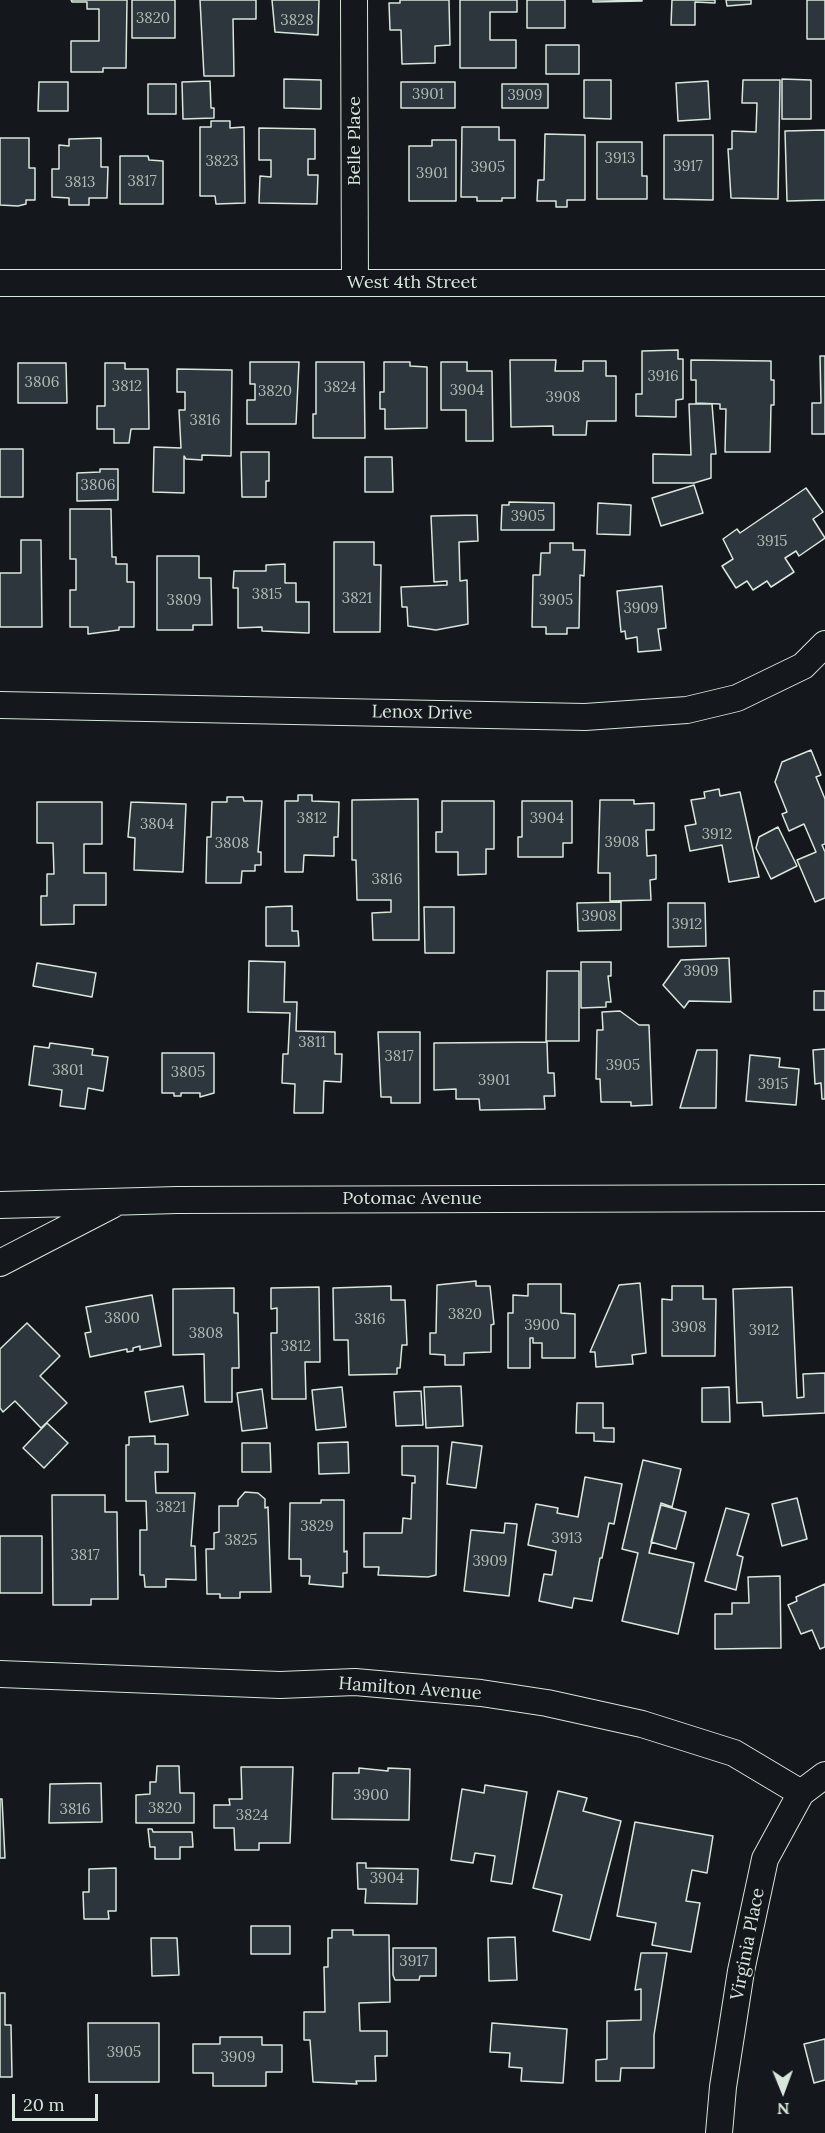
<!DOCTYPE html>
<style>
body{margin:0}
#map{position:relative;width:825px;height:2133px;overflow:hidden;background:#14181c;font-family:Lora,serif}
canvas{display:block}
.north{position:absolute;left:753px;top:2061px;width:60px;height:60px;-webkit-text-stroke:4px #14181c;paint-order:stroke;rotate:179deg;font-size:16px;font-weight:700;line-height:24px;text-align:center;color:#d8e6dc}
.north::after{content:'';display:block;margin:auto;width:21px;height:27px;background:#d8e6dc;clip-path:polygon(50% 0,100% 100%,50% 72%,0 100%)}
.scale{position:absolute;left:12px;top:2094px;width:86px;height:27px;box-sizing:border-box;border:3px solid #d8e6dc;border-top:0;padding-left:8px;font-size:18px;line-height:21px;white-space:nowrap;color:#d8e6dc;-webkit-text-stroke:4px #14181c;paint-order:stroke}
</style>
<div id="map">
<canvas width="825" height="2133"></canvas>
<div class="north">N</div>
<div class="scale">20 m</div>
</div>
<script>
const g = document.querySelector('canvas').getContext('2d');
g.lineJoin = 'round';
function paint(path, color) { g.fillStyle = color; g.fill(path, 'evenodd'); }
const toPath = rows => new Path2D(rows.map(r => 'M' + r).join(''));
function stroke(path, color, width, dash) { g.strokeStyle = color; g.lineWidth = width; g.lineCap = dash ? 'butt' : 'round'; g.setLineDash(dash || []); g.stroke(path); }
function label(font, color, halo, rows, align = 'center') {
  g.font = font + ' Lora,serif'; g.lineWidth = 4.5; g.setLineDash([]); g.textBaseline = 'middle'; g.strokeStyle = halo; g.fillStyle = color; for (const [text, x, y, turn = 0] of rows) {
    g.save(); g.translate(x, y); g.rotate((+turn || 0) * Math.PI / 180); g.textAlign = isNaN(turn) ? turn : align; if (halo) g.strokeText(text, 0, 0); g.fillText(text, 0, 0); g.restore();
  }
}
const building = toPath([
 [71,0,127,0,126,68,103,68,103,72,71,72,71,41,99,41,99,9,87,9,87,2,72,2,71,0],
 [132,0,175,0,175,38,132,38,132,0],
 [200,0,256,0,256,19,233,19,234,76,204,76,200,0],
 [272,0,319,0,318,35,275,32,272,0],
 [400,0,449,0,450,45,435,46,435,63,402,64,401,30,390,30,389,3,400,3,400,0],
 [460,0,517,0,517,12,490,12,490,40,516,40,516,68,460,68,460,0],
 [527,0,565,0,565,28,527,28,527,0],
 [593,0,642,0,642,1,593,2,593,0],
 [672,0,715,0,715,3,695,2,695,25,671,25,672,0],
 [726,0,751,0,751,4,727,6,726,0],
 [807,0,825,0,825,39,807,39,807,0],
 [546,45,579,45,579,74,546,74,546,45],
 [284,79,321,80,321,109,284,108,284,79],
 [782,79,811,80,811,119,782,119,782,79],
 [584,80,611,80,611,119,584,118,584,80],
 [743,80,780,80,778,199,731,198,728,149,732,149,732,131,756,132,757,103,742,103,743,80],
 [210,81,211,108,214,108,214,118,183,119,182,82,210,81],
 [708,81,710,119,678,121,676,83,708,81],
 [39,82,68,82,68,111,38,111,39,82],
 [401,82,455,82,455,108,401,108,401,82],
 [148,84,176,84,176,114,148,114,148,84],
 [502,84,548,84,548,108,502,108,502,84],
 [211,121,230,121,230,128,244,127,245,203,216,204,215,196,200,196,200,127,211,127,211,121],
 [462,127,499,127,499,140,515,140,515,198,502,198,502,201,477,201,477,197,461,197,462,127],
 [259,128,315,129,315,159,308,159,308,175,318,175,317,204,259,203,260,176,271,177,271,160,259,160,259,128],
 [825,130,825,200,787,201,785,131,825,130],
 [545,134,585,135,585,200,567,200,567,207,556,207,556,201,537,201,538,180,544,180,545,134],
 [664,135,713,135,713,200,664,199,664,135],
 [0,138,29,138,29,168,35,168,35,200,26,200,26,204,18,206,0,205,0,138],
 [101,138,101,167,108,167,107,198,89,198,89,205,69,205,69,198,52,197,52,169,59,169,59,145,69,146,69,139,101,138],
 [432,140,456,140,456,201,409,201,409,146,432,146,432,140],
 [597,142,642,142,642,176,647,176,647,199,597,199,597,142],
 [120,156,148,156,149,160,163,161,163,204,120,204,120,156],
 [678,350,678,359,683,359,683,399,676,400,676,417,636,416,636,394,642,394,642,351,678,350],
 [820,356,825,356,825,434,812,434,812,403,821,403,820,356],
 [510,360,556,360,555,371,583,371,583,361,606,361,606,376,616,376,616,421,587,421,586,435,553,435,553,426,511,427,510,360],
 [691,360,771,361,771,380,774,380,774,405,771,405,770,452,725,452,726,409,720,409,720,404,696,403,696,380,691,380,691,360],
 [250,362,299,362,296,424,247,424,247,400,255,400,255,384,250,384,250,362],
 [316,362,364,362,365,438,313,438,313,414,316,414,316,362],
 [384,362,410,362,410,366,427,367,427,428,385,429,385,409,380,409,380,392,384,392,384,362],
 [441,362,467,362,467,371,492,371,493,441,466,441,466,410,441,410,441,362],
 [18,363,66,363,67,403,18,403,18,363],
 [105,363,125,363,125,369,148,369,149,429,131,429,129,443,114,443,114,429,97,429,97,406,105,406,105,363],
 [177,369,232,370,231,456,202,455,202,460,186,459,184,456,184,493,153,492,154,447,181,448,179,410,185,410,185,392,177,392,177,369],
 [689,404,712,404,716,454,711,454,711,478,694,483,653,483,653,454,691,455,689,404],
 [0,449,23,449,23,497,0,497,0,449],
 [241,452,269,452,269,481,266,481,266,497,242,497,241,452],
 [365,457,392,457,393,492,365,492,365,457],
 [100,469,118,469,118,500,77,501,77,473,100,472,100,469],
 [694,485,703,513,661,526,652,498,694,485],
 [806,488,823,512,813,519,825,538,799,556,796,551,785,558,794,572,771,587,767,581,753,590,747,581,736,588,722,566,733,559,723,539,737,529,740,533,806,488],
 [509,502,554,503,554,530,501,530,502,505,509,505,509,502],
 [598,503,631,505,630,535,597,534,598,503],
 [70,509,111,509,112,557,116,557,116,564,127,564,127,582,134,582,134,627,119,627,119,630,88,634,88,627,70,627,70,590,76,590,76,559,70,559,70,509],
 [477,515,478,541,459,542,460,581,467,580,468,624,436,630,408,626,407,607,402,607,401,587,447,585,447,581,434,582,431,516,477,515],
 [21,540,41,540,42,627,0,627,0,573,21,573,21,540],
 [334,542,374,542,374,565,381,565,380,632,334,632,334,542],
 [550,543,573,543,573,550,585,550,584,576,580,575,579,628,567,628,567,634,546,634,546,627,532,627,533,575,540,575,541,553,550,553,550,543],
 [157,556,199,556,199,578,211,578,212,625,193,625,193,630,157,630,157,556],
 [285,564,285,583,296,583,296,602,309,602,309,633,262,631,262,627,238,628,238,588,233,588,234,571,266,571,266,565,285,564],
 [662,586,666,628,658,629,661,650,638,652,637,637,626,639,625,631,621,632,617,591,662,586],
 [811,750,821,775,816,777,825,799,825,844,822,845,825,852,825,898,815,902,797,860,816,852,804,824,789,831,782,814,787,812,775,782,782,762,811,750],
 [719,789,720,796,740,792,759,877,729,882,722,845,690,851,685,826,696,824,691,800,705,798,704,792,719,789],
 [298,795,312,795,312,801,339,802,338,837,334,837,334,856,304,855,303,872,285,872,285,801,298,801,298,795],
 [227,797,243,797,244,801,262,801,258,852,261,852,261,865,255,865,255,871,242,871,241,883,206,883,207,837,211,837,212,802,227,802,227,797],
 [418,799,419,940,373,940,372,913,391,912,391,900,357,900,356,860,352,860,352,800,418,799],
 [600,800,634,800,634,804,654,803,654,830,646,830,647,856,656,855,656,879,650,880,651,900,610,901,610,873,598,873,600,800],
 [442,801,494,801,494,849,486,849,486,874,458,875,458,852,436,852,436,832,442,832,442,801],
 [522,801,572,801,572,843,563,843,563,857,518,857,518,837,522,837,522,801],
 [37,802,102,802,102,844,84,844,84,873,106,873,106,905,74,905,74,924,41,925,41,896,47,896,47,874,54,874,53,843,37,843,37,802],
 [131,802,186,804,183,872,134,870,135,838,128,837,131,802],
 [778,827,797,866,771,879,756,848,759,837,778,827],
 [621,902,621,930,578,931,577,903,621,902],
 [668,903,705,903,706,946,668,947,668,903],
 [292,906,292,931,298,931,299,946,266,946,266,907,292,906],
 [424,907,454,907,454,953,425,953,424,907],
 [729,958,731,1002,689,1001,684,1008,663,985,681,960,729,958],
 [249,961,285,962,284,1002,297,1002,296,1031,335,1032,335,1054,342,1054,341,1082,324,1081,323,1113,294,1113,295,1084,282,1083,283,1054,288,1054,290,1013,248,1012,249,961],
 [581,962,611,962,611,976,608,976,611,1002,606,1002,606,1007,581,1008,581,962],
 [37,963,96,973,92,997,33,986,37,963],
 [547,971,579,971,579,1041,546,1041,547,971],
 [814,991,825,991,825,1010,814,1010,814,991],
 [620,1011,639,1025,649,1025,652,1105,631,1106,631,1102,601,1102,600,1079,596,1079,597,1030,603,1030,602,1012,620,1011],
 [378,1032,420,1032,420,1103,391,1103,391,1097,381,1097,378,1032],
 [547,1042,548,1073,554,1073,555,1096,544,1096,545,1109,480,1110,479,1099,456,1099,456,1089,434,1090,434,1043,547,1042],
 [50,1043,93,1049,92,1055,108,1057,103,1091,88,1088,85,1109,60,1106,62,1090,29,1085,34,1046,49,1048,50,1043],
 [825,1049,825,1099,822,1099,821,1083,815,1084,813,1050,825,1049],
 [697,1050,717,1050,716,1108,680,1108,697,1050],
 [162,1053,214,1053,214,1093,200,1097,200,1093,181,1093,181,1096,174,1096,174,1093,162,1093,162,1053],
 [750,1055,780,1058,779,1067,799,1069,796,1105,746,1101,750,1055],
 [476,1281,476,1286,490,1286,494,1324,491,1325,491,1352,464,1353,464,1365,445,1365,445,1355,430,1354,430,1333,436,1333,437,1285,476,1281],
 [640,1283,646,1353,632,1355,633,1364,596,1367,595,1352,590,1352,619,1285,640,1283],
 [528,1284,561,1284,561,1313,575,1314,575,1358,542,1358,542,1343,533,1343,533,1338,530,1338,530,1368,508,1368,508,1313,513,1313,513,1295,528,1296,528,1284],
 [391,1286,391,1300,405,1300,407,1345,402,1345,400,1368,397,1368,397,1374,349,1375,348,1340,334,1340,333,1288,391,1286],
 [672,1286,703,1286,703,1299,716,1299,715,1356,662,1356,662,1299,672,1300,672,1286],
 [319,1287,320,1362,305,1362,306,1399,272,1399,271,1333,277,1333,277,1308,271,1309,271,1288,319,1287],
 [792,1287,797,1398,804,1397,803,1374,825,1373,825,1413,763,1416,762,1402,737,1403,733,1289,792,1287],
 [234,1288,234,1313,238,1313,239,1368,232,1368,232,1402,205,1402,204,1354,173,1355,173,1289,234,1288],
 [152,1295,161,1346,140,1350,140,1346,133,1348,133,1351,127,1352,127,1349,90,1357,85,1333,91,1332,86,1307,152,1295],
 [27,1323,60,1356,40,1376,67,1403,41,1428,15,1401,3,1412,0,1408,0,1349,27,1323],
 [183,1386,188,1415,150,1422,145,1392,183,1386],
 [461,1386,463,1426,426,1428,424,1387,461,1386],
 [342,1387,346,1427,316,1430,312,1390,342,1387],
 [729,1387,730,1422,702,1422,702,1388,729,1387],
 [262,1389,267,1428,242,1431,237,1393,262,1389],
 [421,1391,423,1425,396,1426,394,1392,421,1391],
 [577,1403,603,1403,603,1428,614,1428,614,1442,594,1441,594,1433,576,1433,577,1403],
 [47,1423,68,1443,44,1468,23,1448,47,1423],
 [155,1436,155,1444,168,1444,168,1472,155,1472,156,1493,195,1493,191,1546,195,1546,196,1580,166,1579,166,1587,145,1587,144,1575,140,1575,140,1530,147,1530,146,1501,126,1501,126,1445,129,1445,129,1437,155,1436],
 [348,1442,349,1473,319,1474,318,1443,348,1442],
 [452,1442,482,1446,476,1488,447,1484,452,1442],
 [242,1443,270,1443,271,1472,242,1472,242,1443],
 [402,1446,438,1446,436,1575,428,1577,378,1575,379,1567,364,1567,364,1533,402,1533,403,1518,411,1519,412,1483,415,1483,415,1476,402,1475,402,1446],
 [643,1460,681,1469,672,1507,661,1503,649,1553,694,1563,678,1634,622,1621,638,1553,622,1549,643,1460],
 [585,1477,622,1484,614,1524,609,1523,602,1558,600,1558,592,1601,574,1598,572,1608,539,1601,544,1574,552,1575,556,1551,528,1545,536,1504,558,1508,557,1513,578,1517,585,1477],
 [245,1492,258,1493,265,1499,265,1508,268,1507,271,1592,240,1592,240,1598,220,1598,220,1594,207,1594,206,1549,214,1549,214,1533,219,1532,219,1506,238,1506,238,1500,245,1492],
 [52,1495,105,1495,105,1512,117,1512,118,1599,91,1599,91,1605,53,1605,52,1495],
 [797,1498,807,1539,782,1546,772,1504,797,1498],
 [321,1500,344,1500,344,1552,347,1551,347,1573,343,1573,343,1587,309,1584,310,1576,301,1576,301,1559,289,1559,290,1503,321,1503,321,1500],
 [661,1505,686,1512,676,1549,651,1542,661,1505],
 [726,1508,749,1514,737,1555,743,1557,736,1590,705,1581,726,1508],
 [505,1523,517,1524,509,1596,464,1591,471,1530,504,1533,505,1523],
 [0,1536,42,1536,42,1593,0,1593,0,1536],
 [780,1576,781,1648,715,1649,715,1614,732,1614,732,1603,749,1603,748,1577,780,1576],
 [825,1584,825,1647,820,1649,812,1630,801,1634,788,1605,797,1601,796,1597,825,1584],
 [157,1766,179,1766,180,1793,194,1793,194,1823,136,1823,136,1795,150,1794,150,1782,156,1782,157,1766],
 [241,1767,293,1767,290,1843,259,1843,259,1850,235,1850,234,1828,214,1828,214,1805,230,1805,229,1799,242,1799,241,1767],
 [359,1768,388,1771,388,1768,410,1769,409,1820,332,1819,333,1773,359,1773,359,1768],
 [101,1783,102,1822,49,1823,50,1784,101,1783],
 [485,1785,527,1792,512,1884,491,1881,495,1856,475,1853,473,1863,451,1860,462,1789,484,1793,485,1785],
 [558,1791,587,1798,583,1811,621,1821,590,1940,553,1931,562,1895,533,1888,558,1791],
 [0,1799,2,1799,5,1858,0,1858,0,1799],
 [635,1822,713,1836,707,1873,692,1870,686,1901,700,1903,691,1952,652,1945,656,1923,617,1916,635,1822],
 [148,1829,152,1829,153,1832,192,1832,193,1847,180,1847,180,1859,155,1859,155,1847,150,1847,148,1829],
 [357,1863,366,1863,366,1868,418,1869,417,1904,365,1903,366,1889,358,1889,357,1863],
 [116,1868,116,1911,108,1911,109,1919,84,1919,83,1892,89,1892,89,1869,116,1868],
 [251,1926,290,1926,290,1954,251,1954,251,1926],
 [332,1930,353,1930,353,1935,389,1935,390,2002,359,2003,360,2031,387,2031,387,2056,375,2056,376,2081,356,2081,357,2084,313,2082,310,2040,304,2040,304,2012,325,2012,324,1967,328,1967,328,1938,332,1938,332,1930],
 [515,1937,517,1980,489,1981,488,1938,515,1937],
 [151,1938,177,1938,179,1975,152,1976,151,1938],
 [393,1948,436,1948,436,1976,420,1976,419,1980,395,1980,393,1975,393,1948],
 [641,1953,667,1953,654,2035,654,2068,621,2068,620,2081,596,2081,596,2060,607,2059,607,2021,641,2020,641,1989,635,1990,641,1953],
 [0,1993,5,1993,5,2025,11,2025,12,2077,0,2077,0,1993],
 [88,2023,159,2023,159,2082,89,2082,88,2023],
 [492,2023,567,2029,563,2083,521,2081,522,2068,509,2067,510,2053,490,2052,492,2023],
 [220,2037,262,2037,262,2045,282,2045,282,2072,266,2072,266,2086,213,2086,213,2073,193,2073,193,2044,220,2044,220,2037],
 [825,2039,825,2080,814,2083,804,2044,825,2039]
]);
const minor = toPath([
 [354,0,355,283],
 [0,283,825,283],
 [0,705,585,717,687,710,737,698,803,666,825,644],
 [0,1205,177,1200,825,1198],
 [0,1263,112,1205],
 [0,1674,280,1685,355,1682,481,1693,547,1703,642,1724,734,1753,801,1793],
 [719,2133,723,2087,741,1971,765,1859,801,1793,825,1775]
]);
const numberNames = [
 ["3820",153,19],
 ["3828",297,21],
 ["3901",428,95],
 ["3909",525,96],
 ["3913",620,159],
 ["3823",222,162],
 ["3917",688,167],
 ["3905",488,168],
 ["3901",432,174],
 ["3817",142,182],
 ["3813",80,183],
 ["3916",663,377],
 ["3806",42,383],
 ["3812",127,387],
 ["3824",340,388],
 ["3904",467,391],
 ["3820",275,392],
 ["3908",563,398],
 ["3816",205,421],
 ["3806",98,486],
 ["3905",528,517],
 ["3915",772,542],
 ["3815",267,595],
 ["3821",357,599],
 ["3809",184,601],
 ["3905",556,601],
 ["3909",641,609],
 ["3812",312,819],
 ["3904",547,819],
 ["3804",157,825],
 ["3912",717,835],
 ["3908",622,843],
 ["3808",232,844],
 ["3816",387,880],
 ["3908",599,917],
 ["3912",687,925],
 ["3909",701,972],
 ["3811",312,1043],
 ["3817",399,1057],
 ["3905",623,1066],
 ["3801",68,1071],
 ["3805",188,1073],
 ["3901",494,1081],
 ["3915",773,1085],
 ["3820",465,1315],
 ["3800",122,1319],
 ["3816",370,1320],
 ["3900",542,1326],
 ["3908",689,1328],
 ["3912",764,1331],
 ["3808",206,1334],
 ["3812",296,1347],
 ["3821",171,1508],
 ["3829",317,1527],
 ["3913",567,1539],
 ["3825",241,1541],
 ["3817",85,1556],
 ["3909",490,1562],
 ["3900",371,1796],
 ["3820",165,1809],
 ["3816",75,1810],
 ["3824",252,1816],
 ["3904",387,1879],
 ["3917",414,1962],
 ["3905",124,2053],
 ["3909",238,2058]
];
const streetNames = [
 ["Belle Place",355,141,-90],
 ["West 4th Street",412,283],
 ["Lenox Drive",422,713,1],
 ["Potomac Avenue",412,1199],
 ["Hamilton Avenue",410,1689,4],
 ["Virginia Place",748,1944,-79]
];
paint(building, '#2c363c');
stroke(building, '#d8e6dc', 1.5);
stroke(minor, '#d8e6dc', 28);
stroke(minor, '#14181c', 26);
label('15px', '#adbab4', null, numberNames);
label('18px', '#d8e6dc', '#14181c', streetNames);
</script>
